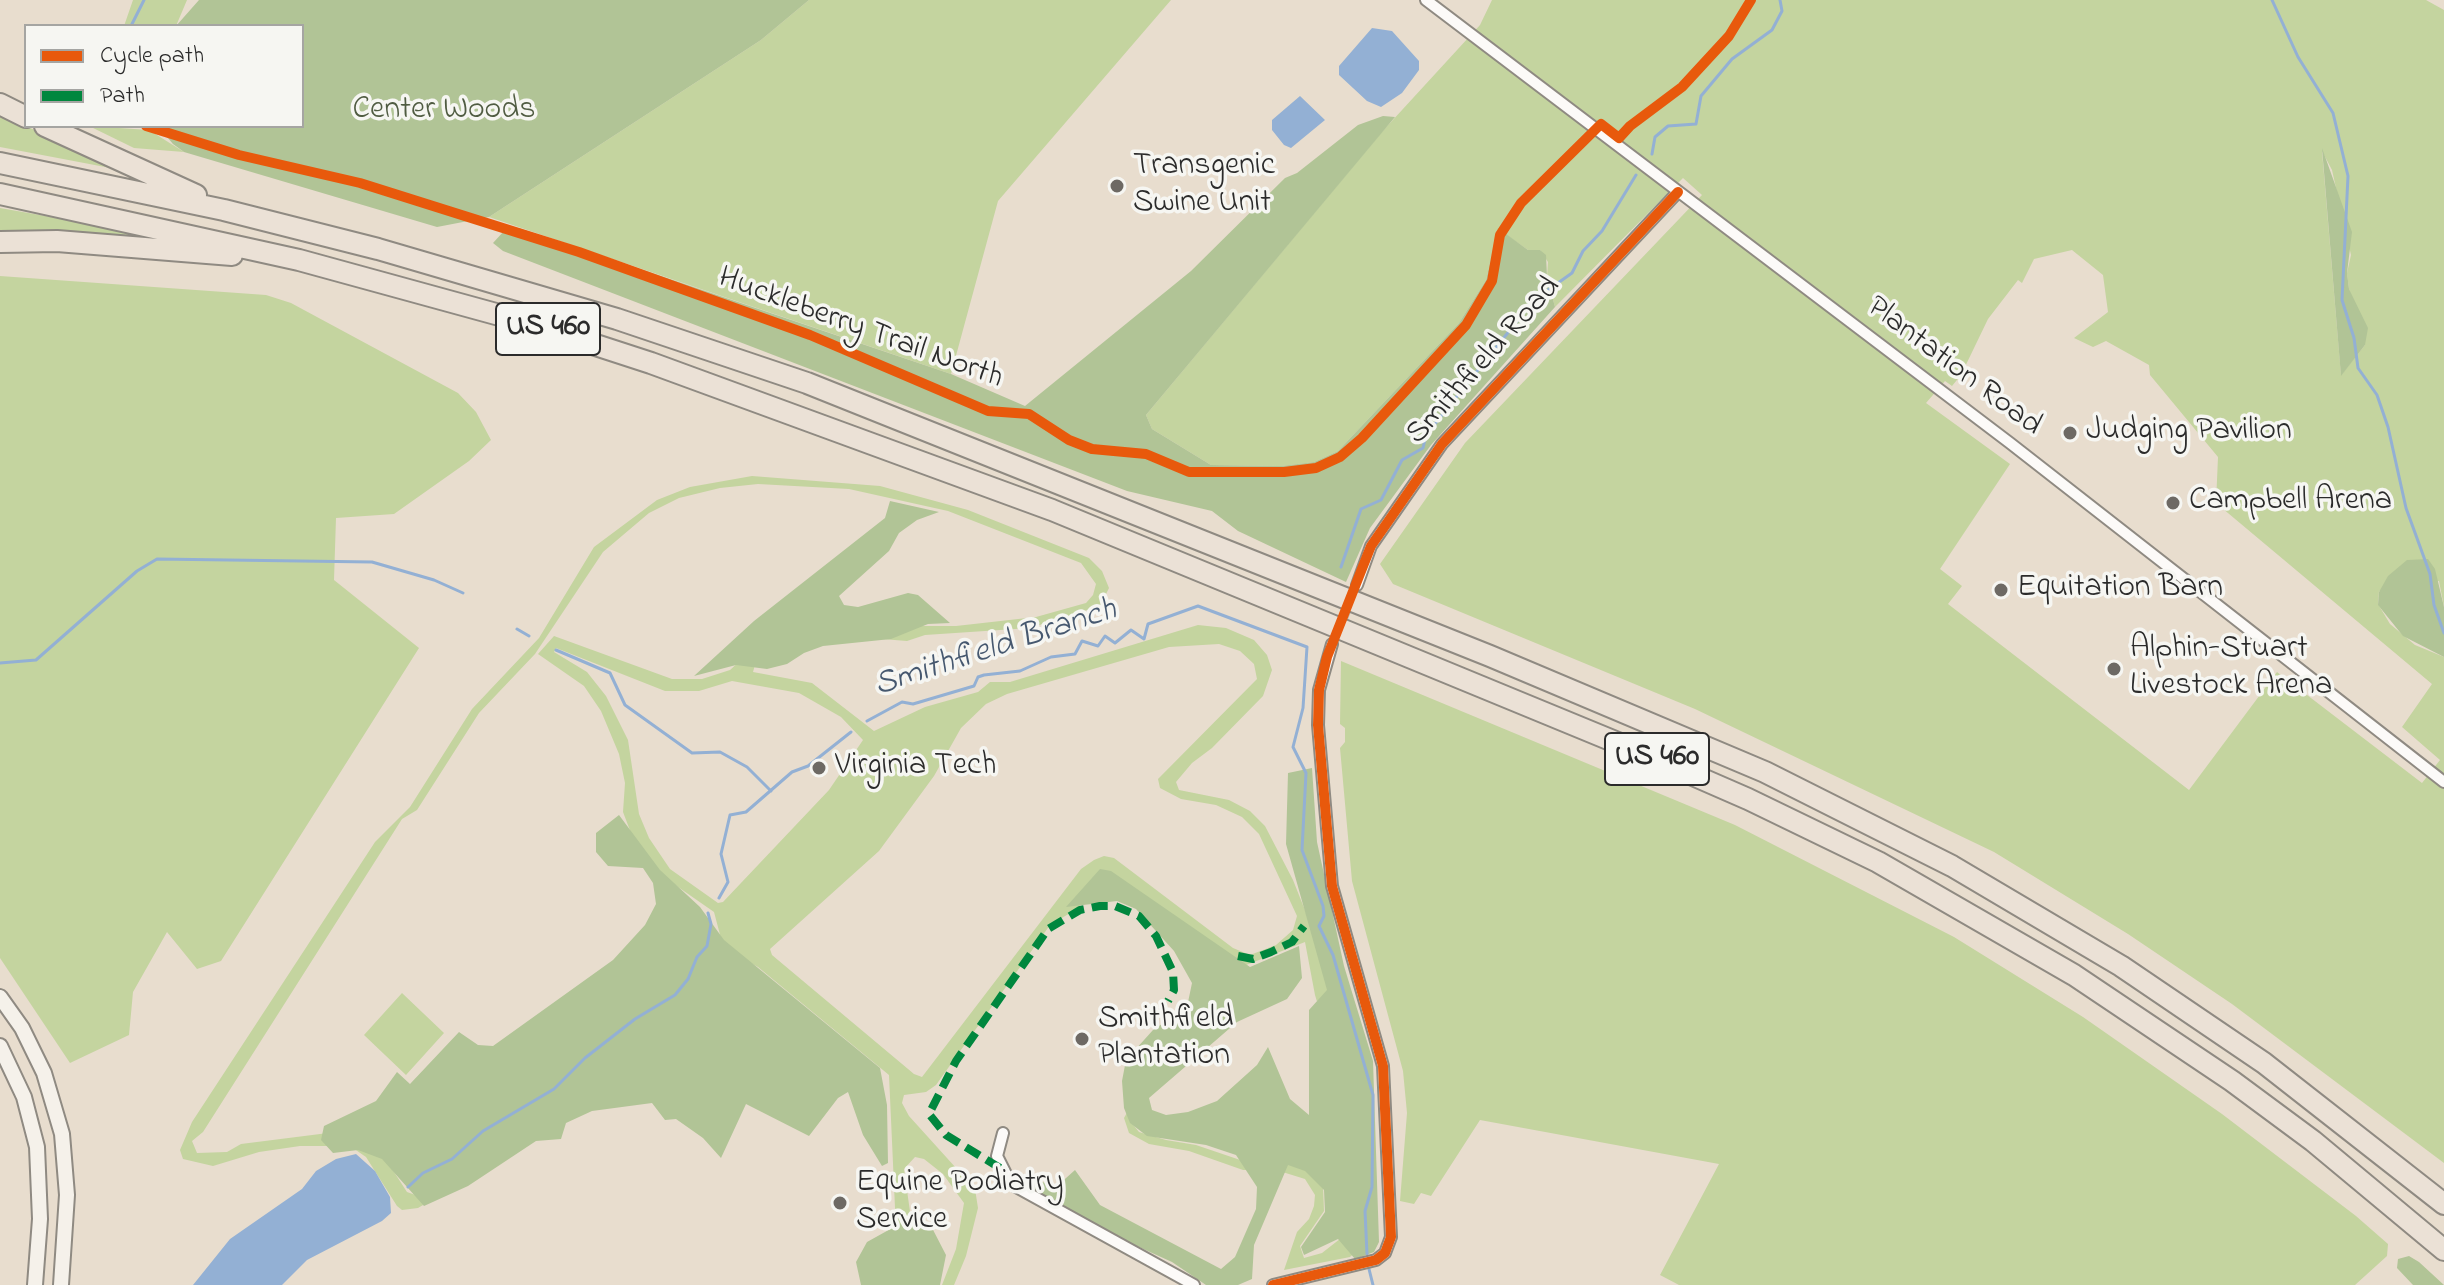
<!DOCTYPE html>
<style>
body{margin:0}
#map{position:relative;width:2444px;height:1285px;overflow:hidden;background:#e8ddce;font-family:"Indie Flower",sans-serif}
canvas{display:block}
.legend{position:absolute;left:24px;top:24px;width:280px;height:104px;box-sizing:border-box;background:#f6f6f2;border:2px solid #a5a5a2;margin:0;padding:10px 14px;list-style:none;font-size:24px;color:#2b2b2b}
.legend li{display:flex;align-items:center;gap:16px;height:40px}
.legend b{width:40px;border:2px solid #a5a5a2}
</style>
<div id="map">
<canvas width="2444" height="1285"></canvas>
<ul class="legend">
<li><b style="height:10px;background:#e8590c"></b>Cycle path</li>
<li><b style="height:10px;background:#00873e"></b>Path</li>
</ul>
</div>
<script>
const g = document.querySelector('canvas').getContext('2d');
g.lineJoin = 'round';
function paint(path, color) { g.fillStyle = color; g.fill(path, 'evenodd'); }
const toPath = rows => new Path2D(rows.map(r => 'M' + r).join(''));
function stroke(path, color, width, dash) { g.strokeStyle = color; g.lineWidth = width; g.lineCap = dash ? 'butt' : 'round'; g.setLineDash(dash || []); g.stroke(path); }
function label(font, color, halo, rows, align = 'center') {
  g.font = font + ' "Indie Flower",sans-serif'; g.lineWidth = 7; g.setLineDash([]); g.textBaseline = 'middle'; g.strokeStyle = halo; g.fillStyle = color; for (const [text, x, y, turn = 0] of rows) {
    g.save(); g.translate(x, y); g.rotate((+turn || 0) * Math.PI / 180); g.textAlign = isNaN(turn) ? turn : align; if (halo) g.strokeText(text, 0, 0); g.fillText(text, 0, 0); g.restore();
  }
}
const green = toPath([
 [133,0,187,0,176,26,124,26],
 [809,0,1171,0,998,201,951,374,489,217,761,40],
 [1492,0,2426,0,2444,10,2444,607,2439,581,2379,591,2378,604,2390,624,2415,645,2444,657,2444,1163,2232,1004,2128,934,1994,852,1695,709,1393,584,1380,564,1465,443,1702,195,1683,178,1555,307,1547,277,1548,262,1540,250,1528,250,1498,229,1486,280,1459,323,1338,451,1314,462,1281,466,1211,465,1152,429,1146,415,1380,134,1480,25],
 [2322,151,2332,170,2351,255,2347,273,2349,289,2365,345,2341,375],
 [2072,250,2103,275,2108,312,2074,338,2093,347,2106,341,2149,365,2150,375,2218,457,2216,503,2432,684,2402,727,2440,760,2422,783,2277,672,2189,790,1948,604,1962,586,1940,569,2010,464,1926,403,1945,381,1952,386,1961,375,1988,319,2018,280,2022,283,2034,259],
 [0,111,26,126,121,170,0,147],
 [89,126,149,130,184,152,134,148],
 [0,208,74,221,173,243,57,232,0,232],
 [0,276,266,295,291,303,458,393,476,412,491,440,469,461,394,514,336,518,334,580,419,648,221,961,197,969,167,932,133,992,129,1035,70,1063,0,958],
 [752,476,880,486,968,510,1089,558,1102,571,1109,588,1100,606,1030,628,925,635,907,641,844,636,801,628,780,638,756,661,753,672,812,683,874,731,925,707,978,692,990,682,1010,682,1198,625,1226,628,1254,640,1267,655,1272,670,1263,696,1212,748,1192,763,1176,782,1179,790,1229,800,1250,811,1265,826,1293,880,1318,943,1355,1094,1354,1183,1360,1248,1350,1257,1284,1270,1297,1232,1309,1219,1314,1206,1315,1195,1305,1179,1276,1170,1243,1170,1189,1151,1149,1144,1129,1133,1124,1118,1149,1073,1228,956,1109,874,1102,876,1077,909,1050,925,936,1085,926,1092,904,1095,902,1103,909,1116,975,1189,978,1208,966,1256,954,1285,942,1285,956,1249,964,1203,943,1174,924,1159,915,1157,904,1169,913,1233,905,1285,891,1285,897,1252,889,1075,758,967,736,955,661,1035,472,1176,418,1208,402,1210,397,1206,366,1157,350,1146,300,1146,259,1152,213,1166,183,1159,180,1150,192,1122,375,842,410,807,472,709,539,638,594,547,657,500,690,487],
 [758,484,849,489,948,511,1081,563,1096,584,1093,595,1086,603,1036,617,956,626,846,626,795,618,770,634,730,670,702,679,672,679,554,636,538,654,584,686,601,711,619,754,625,783,623,812,631,833,658,873,714,912,723,946,721,955,637,1042,421,1197,407,1192,383,1155,353,1136,336,1132,241,1144,227,1152,197,1153,192,1141,203,1132,402,819,417,810,479,713,535,654,603,552,649,513,679,498,720,488],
 [1219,644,1240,651,1254,664,1257,679,1158,779,1160,788,1181,799,1216,805,1242,817,1259,834,1297,916,1293,930,1276,945,1250,955,1233,948,1114,858,1104,856,1094,860,1081,869,922,1077,914,1074,772,955,770,949,879,851,934,776,961,728,986,704,1007,694,1169,647],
 [556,648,665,691,699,691,732,681,799,693,841,717,863,740,829,790,723,902,718,903,670,869,649,838,639,814,628,740,606,696,587,672,554,652],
 [1305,942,1315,995,1341,1081,1346,1133,1345,1235,1322,1253,1304,1258,1300,1246,1324,1211,1323,1186,1316,1177,1304,1168,1276,1162,1252,1164,1196,1145,1166,1140,1139,1132,1131,1122,1159,1071,1211,995,1236,969],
 [1341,661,1735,825,1954,937,2083,1017,2222,1114,2356,1216,2388,1244,2387,1256,2355,1285,1679,1285,1660,1275,1719,1164,1480,1120,1431,1196,1421,1193,1414,1204,1400,1201,1407,1113,1403,1071,1352,881,1340,748,1345,742,1345,728,1340,724],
 [402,993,444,1033,406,1075,364,1035]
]);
const forest = toPath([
 [199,0,809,0,761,40,489,217,437,227,184,152,173,144,158,126,302,126,302,26,176,26],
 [1383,116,1395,117,1146,415,1152,429,1211,465,1281,466,1314,462,1338,451,1459,323,1486,280,1498,228,1528,250,1540,250,1546,255,1547,277,1555,307,1431,445,1370,528,1346,582,1238,531,1212,511,1127,491,503,251,493,243,504,231,519,228,951,374,1025,406,1191,271,1285,178,1297,173,1358,125],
 [2322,148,2352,232,2347,273,2349,289,2368,328,2365,345,2341,376],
 [890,501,939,512,917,520,899,533,889,551,839,596,844,605,858,607,908,593,918,595,950,623,928,624,891,639,823,646,804,653,787,664,767,669,736,665,694,676,754,621,885,518],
 [2428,559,2435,569,2444,607,2444,657,2403,636,2378,605,2379,592,2388,576,2407,560],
 [1312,768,1317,842,1344,966,1373,1061,1379,1242,1374,1252,1355,1259,1338,1239,1304,1255,1301,1247,1325,1212,1324,1190,1305,1171,1288,1165,1254,1245,1252,1279,1238,1285,1206,1285,1172,1262,1097,1228,1025,1188,1029,1177,1056,1187,1075,1170,1100,1205,1221,1269,1235,1257,1256,1209,1257,1187,1236,1155,1206,1145,1147,1136,1130,1123,1124,1108,1122,1081,1126,1060,1153,1030,1187,1007,1192,983,1174,951,1136,909,1117,901,1066,907,1100,869,1111,871,1250,967,1299,946,1302,978,1287,999,1237,1022,1149,1098,1152,1110,1166,1115,1188,1112,1217,1101,1257,1065,1268,1047,1290,1099,1309,1115,1309,1010,1327,990,1286,844,1288,773],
 [619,815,660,870,700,907,724,940,880,1068,887,1105,888,1163,882,1166,863,1135,848,1092,838,1098,809,1136,746,1104,721,1158,703,1138,676,1119,665,1120,652,1103,592,1111,566,1123,561,1139,536,1141,468,1186,424,1206,382,1159,358,1150,333,1153,321,1140,324,1126,376,1101,397,1072,410,1084,459,1032,478,1045,493,1046,613,960,645,925,656,904,653,883,643,868,608,866,596,852,596,833],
 [912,1217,930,1224,946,1255,940,1285,861,1285,856,1262,867,1242],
 [2409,1256,2419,1262,2444,1285,2413,1285,2397,1268,2398,1259]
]);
const water = toPath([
 [1372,28,1392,31,1419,61,1419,70,1402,93,1381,107,1367,101,1339,75,1339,66],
 [1300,96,1325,120,1291,148,1284,145,1272,130,1272,120],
 [356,1154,375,1171,390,1197,391,1213,382,1221,307,1260,282,1285,193,1285,230,1239,302,1189,316,1171,336,1159]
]);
const stream = toPath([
 [2272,0,2298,57,2333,113,2348,176,2342,300,2354,338,2358,368,2377,395,2388,427,2406,508,2430,574,2434,605,2444,633],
 [131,26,144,0],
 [1652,154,1655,137,1668,126,1696,124,1701,96,1732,59,1772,30,1782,11,1780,0],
 [1341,567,1361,509,1381,500,1402,460,1423,448,1426,435,1534,300,1572,273,1583,251,1602,231,1636,175],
 [517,629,529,636],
 [556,650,610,673,625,705,692,753,720,752,747,767,771,791],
 [0,663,36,660,137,571,157,559,372,562,434,580,463,593],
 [867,721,902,702,913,704,974,686,978,677,984,675,1020,671,1051,657,1075,654,1082,641,1098,646,1105,636,1115,643,1131,630,1144,639,1148,624,1198,606,1307,647,1303,708,1293,747,1306,773,1302,850,1323,906,1324,916,1319,926,1333,955,1373,1095,1372,1187,1365,1211,1367,1254],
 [719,898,728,882,721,854,730,815,746,812,792,772,808,766,851,732],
 [408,1187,423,1173,452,1159,483,1131,554,1089,585,1058,635,1019,675,995,688,979,697,957,707,946,711,924,708,913],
 [1369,1269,1373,1285]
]);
const minorTunnel = toPath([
 [1338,631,1351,598]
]);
const minor = toPath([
 [1426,0,2010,443,2444,782],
 [1357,585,1371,546,1442,444,1678,192],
 [1003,1133,997,1156,1011,1184,1194,1285],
 [1273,1285,1376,1260,1385,1253,1391,1237,1383,1066,1332,886,1318,725,1319,690,1332,644]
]);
const secondary = toPath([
 [0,997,22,1028,44,1073,62,1134,67,1195,61,1285],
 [0,1046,24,1097,37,1147,40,1219,35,1285]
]);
const motorway = toPath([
 [0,104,26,117],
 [45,126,196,195],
 [0,163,224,210,378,249,617,319,807,383,1490,656,1765,772,1952,866,2121,966,2264,1063,2444,1204],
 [0,194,299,260,525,322,651,363,1052,510,1647,755,1748,799,1878,862,2074,975,2232,1081,2313,1141,2444,1250],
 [0,242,57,241,232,255]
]);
const quiet = toPath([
 [1238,956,1253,959,1271,952,1292,942,1304,926],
 [1000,1168,946,1135,929,1114,956,1061,1048,929,1080,910,1100,906,1115,906,1139,916,1156,936,1173,972,1174,990,1168,1001]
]);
const cycleway = toPath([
 [146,126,239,155,360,183,579,252,810,335,988,411,1029,414,1069,440,1092,449,1146,454,1189,472,1284,472,1316,468,1340,457,1362,438,1466,325,1492,281,1500,235,1521,203,1601,124,1619,138,1630,126,1682,87,1729,36,1751,0],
 [1273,1285,1376,1260,1385,1253,1391,1237,1383,1066,1332,886,1318,725,1319,690,1327,657,1371,546,1442,444,1678,192]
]);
const markers = [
 [1117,186,8,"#6d6964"],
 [2070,433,8,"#6d6964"],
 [2173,503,8,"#6d6964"],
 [2001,590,8,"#6d6964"],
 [2114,669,8,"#6d6964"],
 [819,768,8,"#6d6964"],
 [1082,1039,8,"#6d6964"],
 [840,1203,8,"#6d6964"]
];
const shields = [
 [548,329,104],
 [1657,759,104]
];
const shieldNames = [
 ["US 460",548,329],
 ["US 460",1657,759]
];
const parkNames = [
 ["Center Woods",444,112]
];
const poiNames = [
 ["Transgenic",1133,168],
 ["Swine Unit",1133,205],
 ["Judging Pavilion",2086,433],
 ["Campbell Arena",2189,503],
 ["Equitation Barn",2017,590],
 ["Alphin-Stuart",2130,651],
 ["Livestock Arena",2130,688],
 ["Virginia Tech",835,768],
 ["Smithfield",1098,1021],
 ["Plantation",1098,1058],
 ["Equine Podiatry",856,1185],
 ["Service",856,1222]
];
const streetNames = [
 ["Huckleberry Trail North",860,330,20],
 ["Smithfield Road",1485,362,-48],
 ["Plantation Road",1953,368,37]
];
const waterNames = [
 ["Smithfield Branch",996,650,-18]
];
paint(green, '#c4d49f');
paint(forest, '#b1c496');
paint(water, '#93b0d4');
stroke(stream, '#93b0d4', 3);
stroke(minorTunnel, '#c2b9ad', 10, [10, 5]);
stroke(minor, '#8f8a82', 14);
stroke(secondary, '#8f8a82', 18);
stroke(motorway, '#8f8a82', 24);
stroke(minor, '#fcfaf8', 10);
stroke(secondary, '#f5f1ea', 14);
stroke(motorway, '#ebe1d6', 20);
stroke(quiet, '#00873e', 8, [16, 8]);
stroke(cycleway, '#e8590c', 10);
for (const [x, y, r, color] of markers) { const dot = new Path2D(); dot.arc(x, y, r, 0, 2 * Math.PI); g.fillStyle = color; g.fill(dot); stroke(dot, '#f6f6f2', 3); }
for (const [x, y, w] of shields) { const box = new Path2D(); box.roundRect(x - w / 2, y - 26, w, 52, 6); g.fillStyle = '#f6f6f2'; g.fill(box); stroke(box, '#2b2b2b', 2); }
label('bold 30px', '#2b2b2b', null, shieldNames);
label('32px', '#505c42', '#f6f6f2', parkNames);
label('32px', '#2b2b2b', '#f6f6f2', poiNames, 'left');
label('32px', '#2b2b2b', '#f6f6f2', streetNames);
label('italic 34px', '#46586f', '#f6f6f2', waterNames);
</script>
